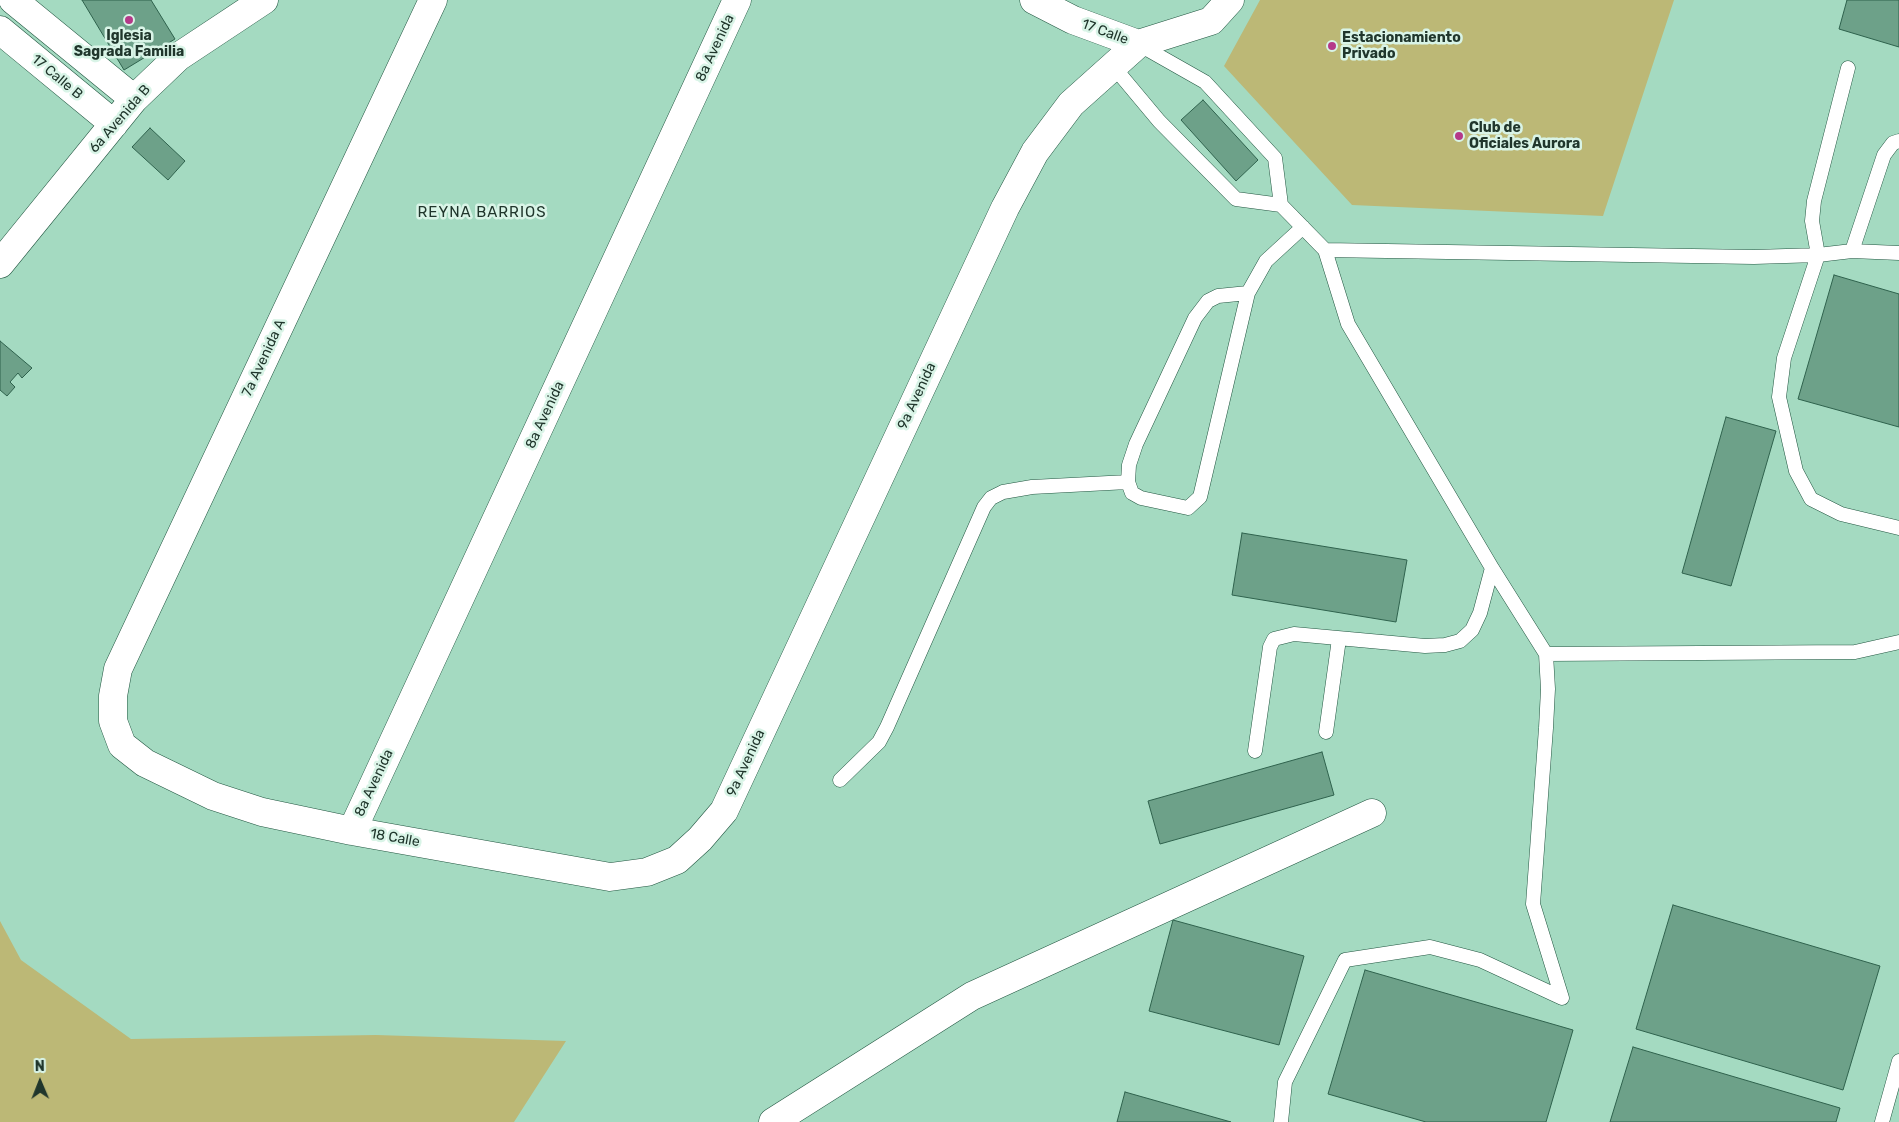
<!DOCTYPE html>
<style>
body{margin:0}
#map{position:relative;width:1899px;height:1122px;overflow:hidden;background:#a4dac1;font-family:Rubik,sans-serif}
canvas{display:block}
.north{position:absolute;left:15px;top:1057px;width:50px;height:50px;-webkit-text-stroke:4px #d9f4e7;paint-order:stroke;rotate:359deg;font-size:14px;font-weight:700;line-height:20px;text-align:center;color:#20362c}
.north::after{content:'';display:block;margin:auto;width:18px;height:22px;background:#20362c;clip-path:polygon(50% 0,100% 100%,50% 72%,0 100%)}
</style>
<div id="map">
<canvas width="1899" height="1122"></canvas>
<div class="north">N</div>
</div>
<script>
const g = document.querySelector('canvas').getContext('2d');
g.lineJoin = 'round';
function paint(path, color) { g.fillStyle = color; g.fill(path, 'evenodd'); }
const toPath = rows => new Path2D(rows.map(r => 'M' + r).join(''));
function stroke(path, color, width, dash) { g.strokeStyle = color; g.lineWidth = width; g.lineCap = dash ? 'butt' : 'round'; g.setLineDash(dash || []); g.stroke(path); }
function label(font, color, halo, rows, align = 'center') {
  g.font = font + ' Rubik,sans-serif'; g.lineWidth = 5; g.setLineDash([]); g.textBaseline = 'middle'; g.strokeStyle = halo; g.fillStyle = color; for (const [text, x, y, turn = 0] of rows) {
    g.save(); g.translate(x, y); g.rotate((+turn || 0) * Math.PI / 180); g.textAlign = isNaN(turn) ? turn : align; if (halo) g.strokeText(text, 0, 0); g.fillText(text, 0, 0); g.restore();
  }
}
const green = toPath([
 [1260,0,1674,0,1603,216,1352,205,1224,66],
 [0,921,21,960,131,1039,376,1035,566,1041,514,1122,0,1122]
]);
const building = toPath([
 [82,0,151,0,175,39,124,70,82,0],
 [1847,0,1899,0,1899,47,1839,29,1847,0],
 [1203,100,1258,160,1236,181,1181,120,1203,100],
 [150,128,185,161,168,180,132,147,150,128],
 [1834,275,1899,294,1899,427,1798,399,1834,275],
 [0,341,32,368,22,378,18,373,10,382,15,387,7,396,0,390,0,341],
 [1726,417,1776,431,1731,586,1682,573,1726,417],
 [1242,533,1407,560,1396,622,1232,595,1242,533],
 [1322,752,1334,795,1160,844,1148,801,1322,752],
 [1673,905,1880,966,1843,1090,1636,1029,1673,905],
 [1173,920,1304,956,1279,1045,1149,1011,1173,920],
 [1365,970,1573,1030,1546,1122,1426,1122,1328,1094,1365,970],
 [1633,1047,1840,1108,1836,1122,1610,1122,1633,1047],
 [1125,1092,1231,1122,1117,1122,1125,1092]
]);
const service = toPath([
 [1138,44,1205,82,1275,158,1281,205,1325,250,1348,324,1492,568,1480,613,1472,630,1460,641,1445,645,1425,646,1294,634,1274,639,1270,647,1255,751],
 [1113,66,1159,121,1236,199,1281,205],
 [1848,68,1814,201,1812,221,1818,255,1784,358,1779,397,1796,471,1811,499,1841,514,1899,528],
 [1325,250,1754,257,1818,255,1852,251,1899,253],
 [1852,251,1884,155,1893,143,1899,141],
 [1248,293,1218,296,1208,301,1195,318,1136,444,1129,465,1128,482,1132,493,1141,498,1188,508,1200,497,1248,293,1266,261,1303,227],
 [1546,654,1855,652,1899,642],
 [1326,732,1339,639],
 [840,780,879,742,887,727,984,507,991,498,1003,492,1032,487,1128,482],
 [1281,1122,1285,1082,1345,960,1430,947,1480,960,1562,998,1533,904,1546,728,1548,689,1546,654,1492,568],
 [1882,1122,1899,1061]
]);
const minor = toPath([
 [13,0,134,99],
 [433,0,118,669,113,696,113,721,122,745,145,763,213,796,262,812,352,831,610,877,647,872,677,860,700,839,724,811,1005,208,1035,152,1071,104,1138,44,1211,21,1230,0],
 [1034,0,1073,20,1138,44],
 [0,30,114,124],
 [0,264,134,99,178,57,264,0],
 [352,831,737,0],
 [773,1122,972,996,1372,813]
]);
const markers = [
 [129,20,5,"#b53989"],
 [1332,46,5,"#b53989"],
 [1459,136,5,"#b53989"]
];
const streetNames = [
 ["17 Calle",1105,32,20],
 ["8a Avenida",715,48,-65],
 ["17 Calle B",57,77,40],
 ["6a Avenida B",120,119,-49],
 ["7a Avenida A",264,358,-65],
 ["9a Avenida",917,396,-65],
 ["8a Avenida",545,415,-65],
 ["9a Avenida",746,763,-65],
 ["8a Avenida",374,783,-65],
 ["18 Calle",395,838,10]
];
const poiNames = [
 ["Iglesia",129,36,"center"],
 ["Sagrada Familia",129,52,"center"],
 ["Estacionamiento",1342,38],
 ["Privado",1342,54],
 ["Club de",1469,128],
 ["Oficiales Aurora",1469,144]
];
const neighbourhoodNames = [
 ["REYNA BARRIOS",482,213]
];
paint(green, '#bcb876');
paint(building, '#6da189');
stroke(building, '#2f624d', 1);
stroke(service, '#225641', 15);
stroke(minor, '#225641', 29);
stroke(service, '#fff', 14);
stroke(minor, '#fff', 28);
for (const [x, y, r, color] of markers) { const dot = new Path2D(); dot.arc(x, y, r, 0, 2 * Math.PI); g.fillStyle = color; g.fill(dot); stroke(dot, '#d9f4e7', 2); }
label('14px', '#20362c', '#d9f4e7', streetNames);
label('bold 14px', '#20362c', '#d9f4e7', poiNames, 'left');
g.letterSpacing = '1px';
label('15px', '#20362c', '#d9f4e7', neighbourhoodNames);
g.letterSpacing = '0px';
</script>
